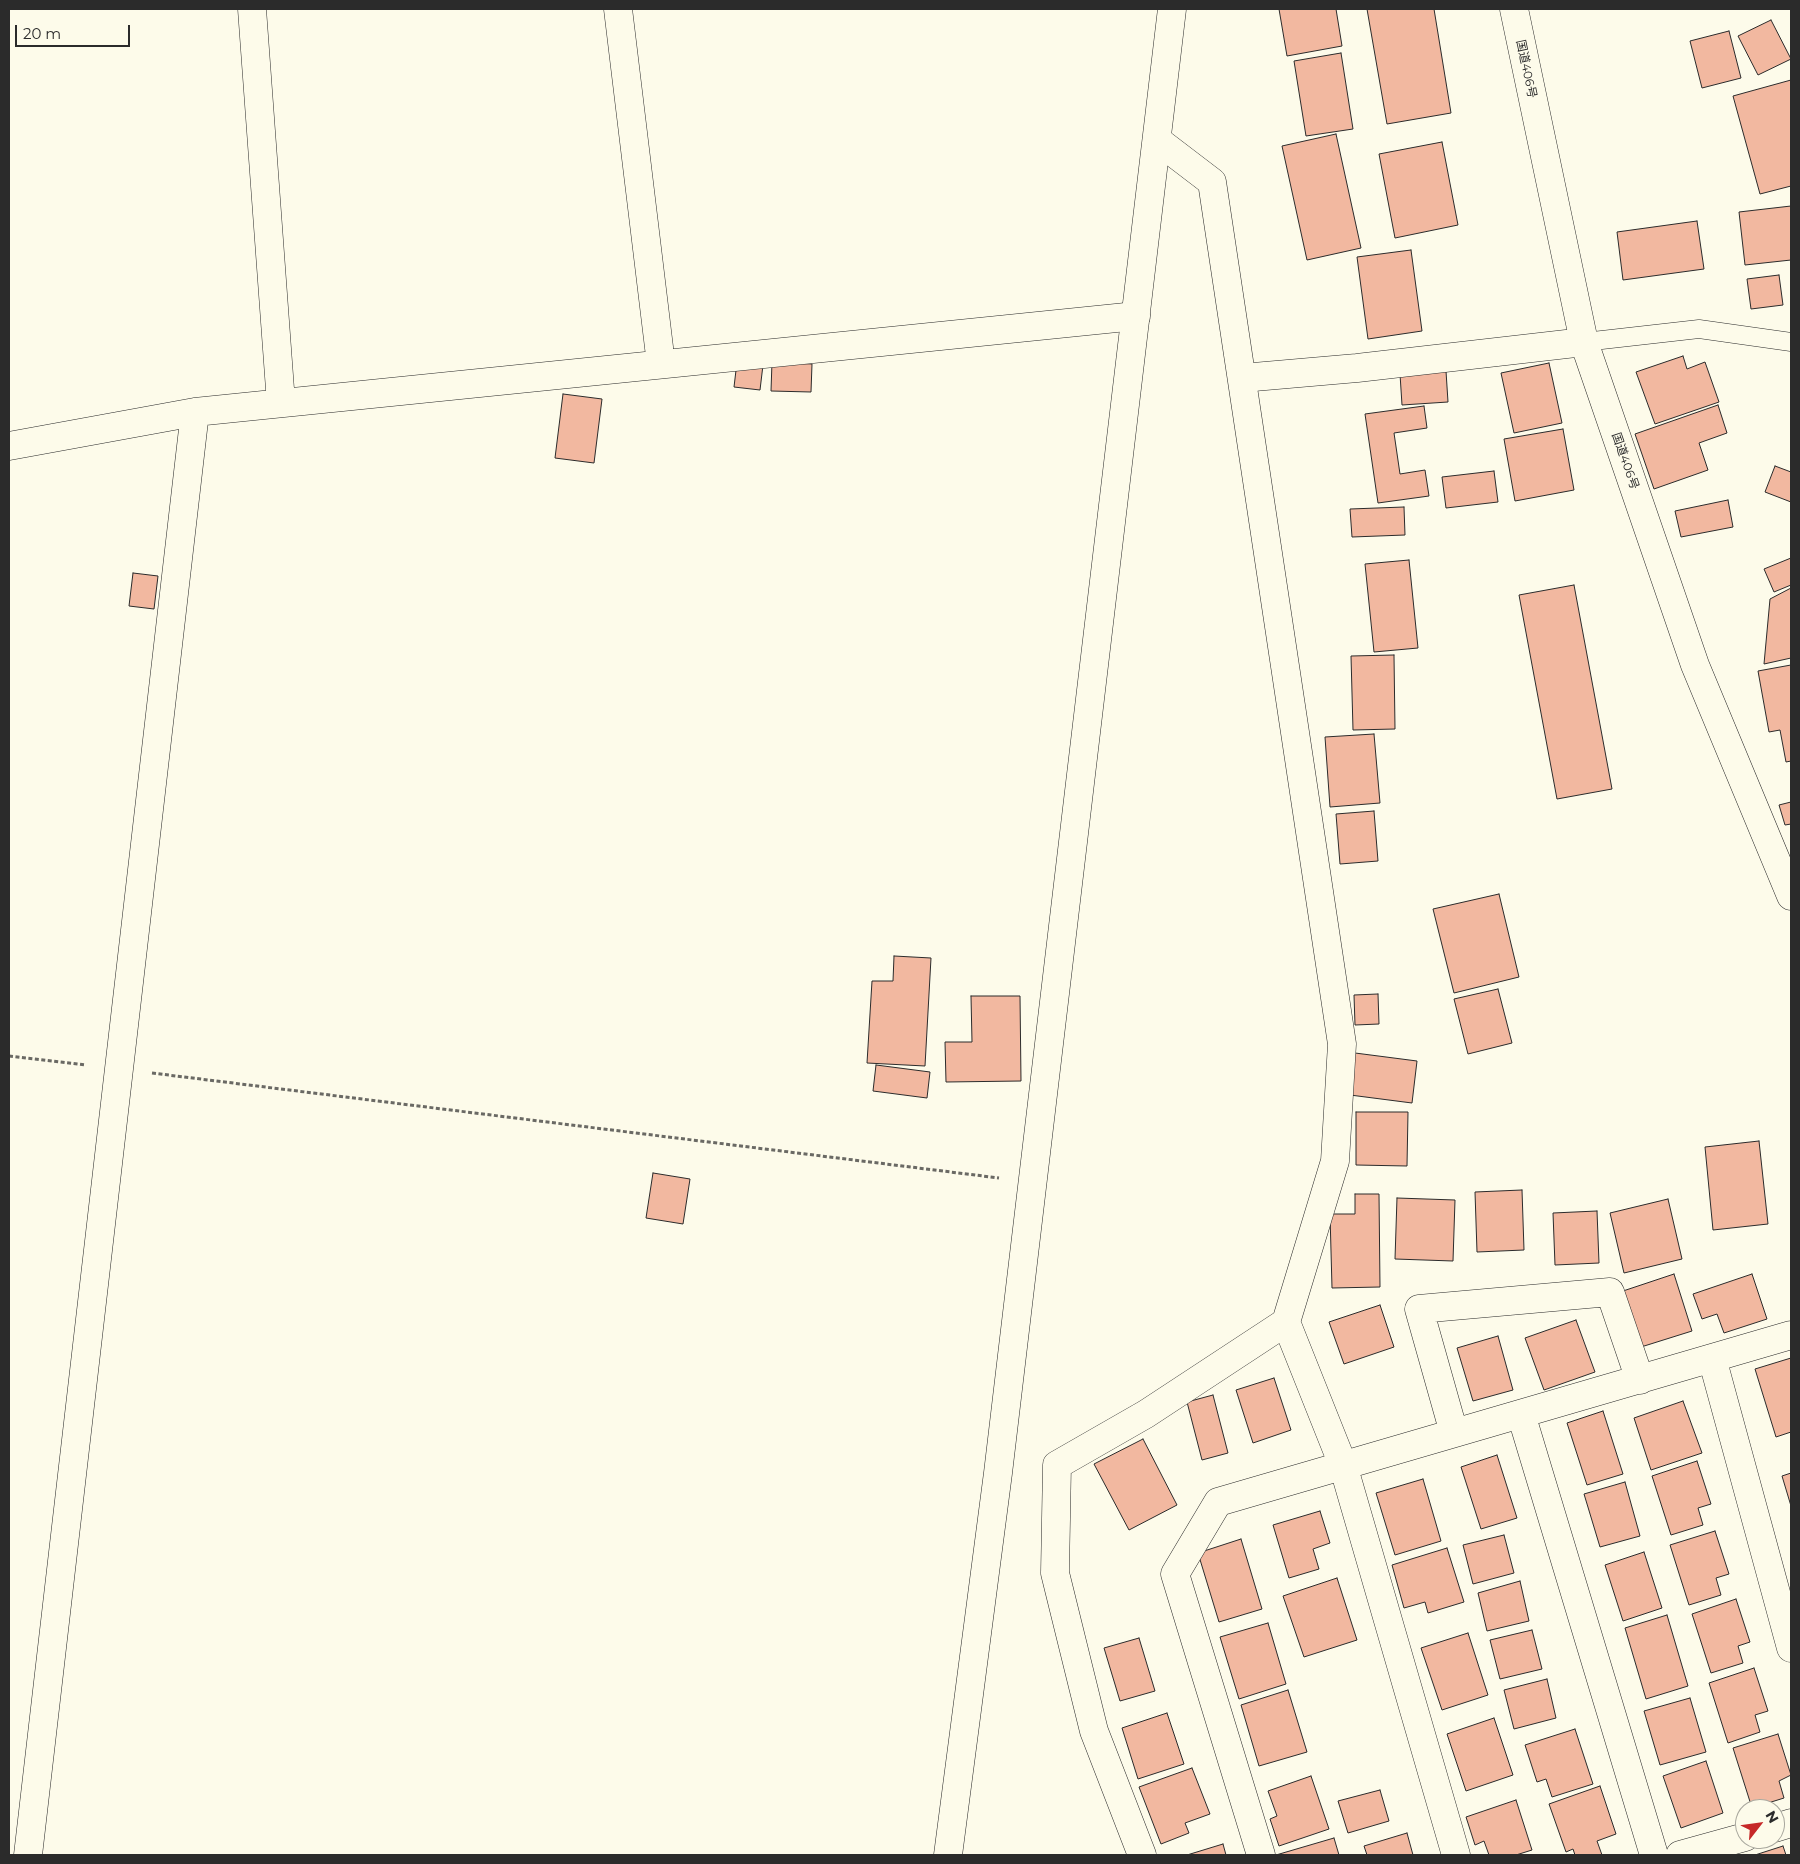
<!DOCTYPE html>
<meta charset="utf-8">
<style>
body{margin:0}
#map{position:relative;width:1800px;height:1864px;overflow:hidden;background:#fdfbea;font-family:Montserrat,sans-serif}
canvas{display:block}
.frame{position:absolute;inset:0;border:10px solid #2b2b2b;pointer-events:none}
.north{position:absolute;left:1735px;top:1799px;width:50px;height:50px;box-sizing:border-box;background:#fdfbea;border:1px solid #a9a89e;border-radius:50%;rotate:60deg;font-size:14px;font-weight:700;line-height:20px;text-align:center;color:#2b2b2b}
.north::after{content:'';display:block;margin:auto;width:18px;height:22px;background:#c62828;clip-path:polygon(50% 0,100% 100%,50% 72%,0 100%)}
.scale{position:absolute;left:15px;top:25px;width:115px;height:22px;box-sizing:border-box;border:2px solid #2b2b2b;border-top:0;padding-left:6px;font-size:15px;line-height:18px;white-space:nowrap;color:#2b2b2b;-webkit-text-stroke:4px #fdfbea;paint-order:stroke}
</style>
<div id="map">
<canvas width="1800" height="1864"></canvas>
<div class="frame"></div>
<div class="north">N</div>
<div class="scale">20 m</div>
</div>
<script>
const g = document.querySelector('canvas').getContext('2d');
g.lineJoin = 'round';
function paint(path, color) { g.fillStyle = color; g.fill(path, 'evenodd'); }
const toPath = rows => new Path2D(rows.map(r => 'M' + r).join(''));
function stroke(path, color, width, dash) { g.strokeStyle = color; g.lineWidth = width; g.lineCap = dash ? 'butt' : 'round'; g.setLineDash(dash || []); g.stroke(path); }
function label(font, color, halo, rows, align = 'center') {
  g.font = font + ' Montserrat,"Noto Sans JP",sans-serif'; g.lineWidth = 4; g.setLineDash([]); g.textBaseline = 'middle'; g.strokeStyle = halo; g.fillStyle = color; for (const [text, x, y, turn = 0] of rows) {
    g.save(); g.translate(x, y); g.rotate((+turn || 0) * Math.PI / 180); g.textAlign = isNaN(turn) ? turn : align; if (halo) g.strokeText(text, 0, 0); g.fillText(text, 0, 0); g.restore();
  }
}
const building = toPath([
 [1279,9,1336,9,1342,46,1287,56,1279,9],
 [1367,9,1434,9,1451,113,1387,124,1367,9],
 [1771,20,1791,59,1758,75,1738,36,1771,20],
 [1729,31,1741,78,1702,88,1690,41,1729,31],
 [1341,53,1353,129,1306,136,1294,61,1341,53],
 [1791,80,1791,186,1760,194,1733,96,1791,80],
 [1336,134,1361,248,1307,260,1282,146,1336,134],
 [1442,142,1458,225,1395,238,1379,154,1442,142],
 [1791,206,1791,260,1745,265,1739,212,1791,206],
 [1697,221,1704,269,1623,280,1617,232,1697,221],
 [1411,250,1422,331,1368,339,1357,257,1411,250],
 [1779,275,1783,305,1751,309,1747,279,1779,275],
 [1683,356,1687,369,1705,362,1719,402,1655,424,1636,372,1683,356],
 [737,362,763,365,760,390,734,387,737,362],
 [772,362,812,364,811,392,771,391,772,362],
 [1549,363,1562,423,1514,433,1501,373,1549,363],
 [1446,371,1448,402,1402,405,1400,374,1446,371],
 [563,394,602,399,594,463,555,458,563,394],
 [1718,405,1727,433,1699,443,1708,470,1654,489,1635,434,1718,405],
 [1424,406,1427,428,1394,433,1400,474,1425,470,1429,496,1378,503,1365,414,1424,406],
 [1563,429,1574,490,1515,501,1504,439,1563,429],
 [1775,466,1791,472,1791,502,1765,492,1775,466],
 [1494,471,1498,502,1446,508,1442,477,1494,471],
 [1728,500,1733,527,1681,537,1675,511,1728,500],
 [1404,507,1405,535,1352,537,1350,509,1404,507],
 [1791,558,1791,585,1774,592,1764,569,1791,558],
 [1409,560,1418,648,1374,652,1365,564,1409,560],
 [133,573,158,576,154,609,129,606,133,573],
 [1574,585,1612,789,1557,799,1519,595,1574,585],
 [1791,588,1791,658,1764,664,1770,599,1791,588],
 [1394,655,1395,729,1353,730,1351,656,1394,655],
 [1791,665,1791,761,1786,762,1780,730,1769,732,1758,671,1791,665],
 [1374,734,1380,803,1330,807,1325,737,1374,734],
 [1791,802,1791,824,1785,825,1779,805,1791,802],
 [1374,811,1378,861,1340,864,1336,814,1374,811],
 [1499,894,1519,977,1454,993,1433,909,1499,894],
 [894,956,931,958,925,1066,867,1063,872,981,893,981,894,956],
 [1498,989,1512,1043,1468,1054,1454,999,1498,989],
 [1378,994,1379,1024,1355,1025,1354,995,1378,994],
 [971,996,1020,996,1021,1081,946,1082,945,1042,972,1042,971,996],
 [1355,1053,1417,1061,1412,1103,1350,1095,1355,1053],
 [876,1065,930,1072,927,1098,873,1091,876,1065],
 [1356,1112,1408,1112,1407,1166,1356,1165,1356,1112],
 [1759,1141,1768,1224,1713,1230,1705,1147,1759,1141],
 [653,1173,690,1179,683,1224,646,1218,653,1173],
 [1522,1190,1524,1250,1477,1252,1475,1192,1522,1190],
 [1355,1194,1379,1194,1380,1287,1332,1288,1330,1214,1355,1214,1355,1194],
 [1397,1198,1455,1200,1453,1261,1395,1259,1397,1198],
 [1668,1199,1682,1259,1624,1273,1610,1213,1668,1199],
 [1597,1211,1599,1263,1555,1265,1553,1213,1597,1211],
 [1674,1274,1692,1331,1641,1347,1623,1291,1674,1274],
 [1752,1274,1767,1319,1724,1333,1717,1314,1702,1319,1693,1294,1752,1274],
 [1380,1305,1394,1347,1344,1364,1329,1322,1380,1305],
 [1576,1320,1595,1372,1544,1390,1525,1338,1576,1320],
 [1498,1336,1513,1390,1473,1401,1457,1348,1498,1336],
 [1791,1358,1791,1432,1776,1437,1755,1369,1791,1358],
 [1274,1378,1291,1430,1253,1443,1236,1390,1274,1378],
 [1213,1395,1228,1453,1202,1460,1187,1402,1213,1395],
 [1683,1401,1702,1453,1651,1470,1634,1418,1683,1401],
 [1603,1411,1623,1474,1587,1485,1567,1423,1603,1411],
 [1143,1439,1177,1505,1129,1530,1094,1464,1143,1439],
 [1497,1455,1517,1518,1481,1529,1461,1467,1497,1455],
 [1697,1461,1711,1504,1698,1508,1703,1525,1671,1535,1652,1476,1697,1461],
 [1791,1473,1791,1506,1782,1476,1791,1473],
 [1423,1479,1441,1541,1395,1555,1376,1493,1423,1479],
 [1625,1482,1640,1536,1600,1547,1584,1494,1625,1482],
 [1320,1511,1330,1543,1313,1549,1319,1569,1289,1578,1273,1525,1320,1511],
 [1715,1531,1729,1574,1716,1578,1721,1595,1689,1605,1670,1545,1715,1531],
 [1504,1535,1514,1573,1473,1584,1463,1545,1504,1535],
 [1241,1539,1262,1609,1219,1622,1198,1553,1241,1539],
 [1447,1548,1464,1602,1428,1613,1425,1602,1404,1608,1392,1565,1447,1548],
 [1644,1552,1662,1608,1623,1621,1605,1565,1644,1552],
 [1337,1578,1357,1640,1304,1657,1283,1596,1337,1578],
 [1520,1581,1529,1621,1487,1631,1478,1593,1520,1581],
 [1736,1599,1750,1642,1738,1646,1743,1663,1711,1673,1692,1614,1736,1599],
 [1667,1615,1688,1686,1646,1699,1625,1628,1667,1615],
 [1268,1623,1286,1684,1239,1699,1220,1637,1268,1623],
 [1532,1630,1542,1669,1500,1679,1490,1640,1532,1630],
 [1468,1633,1488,1695,1442,1710,1421,1648,1468,1633],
 [1139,1638,1155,1691,1120,1701,1104,1648,1139,1638],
 [1754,1668,1768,1711,1755,1715,1760,1732,1728,1743,1709,1683,1754,1668],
 [1547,1679,1556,1718,1514,1729,1504,1690,1547,1679],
 [1288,1690,1307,1752,1259,1766,1241,1705,1288,1690],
 [1690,1698,1706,1752,1660,1765,1644,1711,1690,1698],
 [1167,1713,1184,1764,1138,1779,1122,1728,1167,1713],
 [1494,1718,1513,1775,1466,1791,1447,1734,1494,1718],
 [1575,1729,1593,1784,1552,1797,1546,1779,1537,1782,1525,1745,1575,1729],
 [1778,1734,1791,1775,1779,1781,1784,1798,1752,1808,1733,1748,1778,1734],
 [1706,1761,1723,1813,1681,1828,1663,1776,1706,1761],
 [1192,1768,1210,1814,1185,1823,1189,1833,1161,1844,1139,1787,1192,1768],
 [1311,1776,1329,1829,1279,1846,1270,1819,1277,1816,1268,1791,1311,1776],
 [1600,1786,1616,1834,1597,1841,1602,1855,1575,1855,1573,1849,1566,1852,1549,1804,1600,1786],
 [1380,1790,1389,1821,1348,1833,1338,1801,1380,1790],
 [1516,1800,1532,1850,1516,1855,1489,1855,1484,1841,1475,1845,1466,1817,1516,1800],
 [1407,1833,1413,1855,1367,1855,1364,1846,1407,1833],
 [1334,1838,1339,1855,1276,1855,1334,1838],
 [1223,1844,1226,1855,1187,1855,1223,1844],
 [1783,1846,1786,1855,1755,1855,1783,1846]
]);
const path = toPath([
 [9,1056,86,1065],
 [152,1073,999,1178]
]);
const lane = toPath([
 [1584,342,1699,329,1791,342]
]);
const street = toPath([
 [252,9,281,403],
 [618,9,661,364],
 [1157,140,1212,182,1342,1044,1335,1161,1286,1322],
 [1242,378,1357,368,1584,342],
 [9,446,195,412,1136,316],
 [1712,1358,1791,1648],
 [1521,1414,1654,1855],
 [1454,1433,1419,1309,1610,1292,1640,1380],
 [1775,1828,1791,1823],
 [28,1855,195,412],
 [1142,1855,1094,1731,1055,1573,1057,1465,1146,1414,1286,1322,1343,1465,1456,1855],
 [1261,1855,1175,1574,1218,1502,1791,1335],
 [1680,1855,1745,1837]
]);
const secondary = toPath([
 [948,1855,998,1473,1172,9]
]);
const highway = toPath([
 [1514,9,1584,342,1695,665,1791,896]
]);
const streetNames = [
 ["国道406号",1526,69,78],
 ["国道406号",1625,461,71]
];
paint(building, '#f2b8a0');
stroke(building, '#2b2b2b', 1);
stroke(lane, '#2b2b2b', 19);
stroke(street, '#2b2b2b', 29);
stroke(secondary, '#2b2b2b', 29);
stroke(highway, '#2b2b2b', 29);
stroke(path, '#6a6964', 3, [4, 2.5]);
stroke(lane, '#fdfbea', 18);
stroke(street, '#fdfbea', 28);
stroke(secondary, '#fdfbea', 28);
stroke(highway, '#fdfbea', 28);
label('12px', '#2b2b2b', '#fdfbea', streetNames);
</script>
